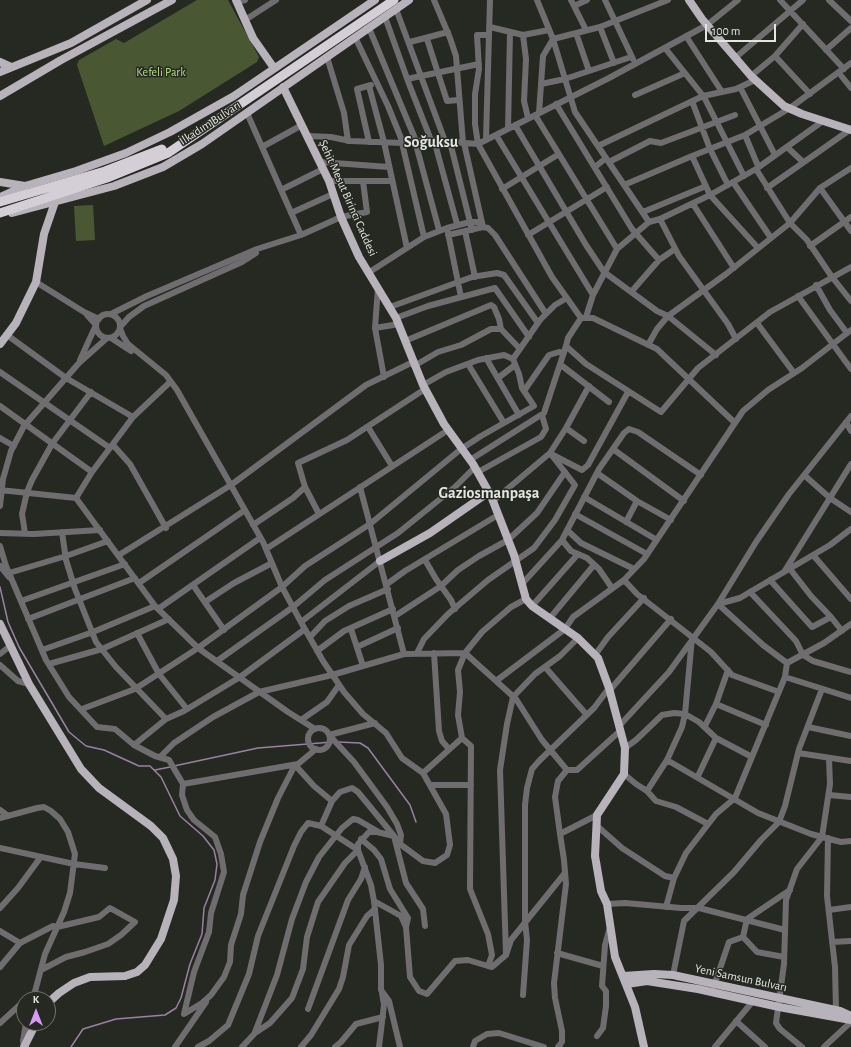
<!DOCTYPE html>
<meta charset="utf-8">
<style>
body{margin:0}
#map{position:relative;width:851px;height:1047px;overflow:hidden;background:#262922;font-family:"Alegreya Sans",sans-serif}
canvas{display:block}
.north{position:absolute;left:16px;top:991px;width:40px;height:40px;box-sizing:border-box;background:#262922;border:1px solid #72746e;border-radius:50%;rotate:0deg;font-size:11px;font-weight:700;line-height:16px;text-align:center;color:#e3e5e1}
.north::after{content:'';display:block;margin:auto;width:14px;height:18px;background:#d99af7;clip-path:polygon(50% 0,100% 100%,50% 72%,0 100%)}
.scale{position:absolute;left:705px;top:24px;width:71px;height:18px;box-sizing:border-box;border:2px solid #e3e5e1;border-top:0;padding-left:5px;font-size:12px;line-height:14px;white-space:nowrap;color:#e3e5e1;-webkit-text-stroke:3px #262922;paint-order:stroke}
</style>
<div id="map">
<canvas width="851" height="1047"></canvas>
<div class="north">K</div>
<div class="scale">100 m</div>
</div>
<script>
const g = document.querySelector('canvas').getContext('2d');
g.lineJoin = 'round';
function paint(path, color) { g.fillStyle = color; g.fill(path, 'evenodd'); }
const toPath = rows => new Path2D(rows.map(r => 'M' + r).join(''));
function stroke(path, color, width, dash) { g.strokeStyle = color; g.lineWidth = width; g.lineCap = dash ? 'butt' : 'round'; g.setLineDash(dash || []); g.stroke(path); }
function label(font, color, halo, rows, align = 'center') {
  g.font = font + ' "Alegreya Sans",sans-serif'; g.lineWidth = 3; g.setLineDash([]); g.textBaseline = 'middle'; g.strokeStyle = halo; g.fillStyle = color; for (const [text, x, y, turn = 0] of rows) {
    g.save(); g.translate(x, y); g.rotate((+turn || 0) * Math.PI / 180); g.textAlign = isNaN(turn) ? turn : align; if (halo) g.strokeText(text, 0, 0); g.fillText(text, 0, 0); g.restore();
  }
}
const green = toPath([
 [197,0,228,0,259,57,257,62,179,111,104,146,77,65,79,60,116,39,124,43],
 [93,205,95,240,76,241,74,206]
]);
const stream = toPath([
 [0,587,8,622,19,647,69,732,86,746,104,750,139,766,150,766,161,777,180,816,203,836,214,850,217,864,215,880,204,908,202,934,190,964,181,998,176,1008,165,1015,116,1019,83,1029,71,1047],
 [338,742,360,743,368,748,410,805,416,822],
 [174,766,258,748,332,742],
 [155,770,170,767]
]);
const minor = toPath([
 [434,0,450,38,456,56,463,143],
 [537,0,553,39,575,112,649,222,660,219,679,256,728,324,736,339],
 [571,0,586,30],
 [605,0,633,59],
 [780,0,844,69],
 [829,0,851,21],
 [237,2,245,0],
 [574,6,587,0],
 [396,9,445,141],
 [385,17,409,84,431,140],
 [245,20,276,0],
 [490,27,523,35,549,30],
 [600,27,614,63],
 [369,28,416,141],
 [576,33,589,71],
 [489,35,477,35,479,69,475,94,475,124,478,144,552,277,581,318,593,318,657,349,734,422],
 [523,35,526,59,524,101,528,118],
 [686,36,722,92],
 [355,37,388,106,403,143],
 [427,39,447,101,459,100],
 [410,42,448,32],
 [665,48,704,97,744,176],
 [826,50,851,28],
 [775,56,810,94],
 [327,57,344,113,348,141],
 [735,58,803,0],
 [839,73,851,88],
 [751,76,775,56,803,24],
 [407,79,479,64],
 [541,84,565,79,631,57],
 [369,86,384,142,407,248],
 [740,87,775,155],
 [635,95,685,73],
 [692,101,710,149,728,185],
 [556,104,632,229,659,260],
 [247,113,301,235],
 [539,113,543,56,553,39,600,27,668,0],
 [535,115,617,249],
 [515,125,586,245,604,272,657,311,668,316,716,355],
 [508,129,510,32],
 [496,135,593,295],
 [745,135,758,166],
 [308,136,331,137,350,141,403,143,427,140,478,144,609,78,707,25,738,0],
 [486,139,490,0],
 [434,140,457,224],
 [415,141,439,230],
 [369,142,357,89,371,85],
 [450,142,472,230],
 [402,143,424,237],
 [464,143,483,227],
 [598,146,703,96,736,89,755,80],
 [262,147,302,125],
 [787,147,803,162],
 [692,156,745,135,790,108,851,63],
 [320,162,389,167],
 [609,162,650,141,661,143,735,115],
 [595,167,606,158],
 [756,169,823,121],
 [329,181,391,181],
 [733,182,771,238],
 [624,185,692,156,710,195,756,169,790,223,807,240,832,277,851,301],
 [767,188,851,129],
 [820,188,851,168],
 [502,189,559,154],
 [281,190,323,169],
 [693,204,734,268],
 [643,212,706,186],
 [291,213,333,194],
 [660,219,710,195,758,248],
 [447,228,470,222,482,222],
 [465,231,475,277],
 [448,235,483,227,488,228,495,235,546,314],
 [528,235,607,187],
 [810,246,851,217],
 [368,273,424,237,447,228,461,297],
 [36,282,84,312,99,319],
 [816,285,830,310,847,333],
 [632,291,659,260,675,249],
 [798,296,851,369],
 [390,307,472,277,497,273,504,275,538,323],
 [111,314,147,296,257,249,301,235,341,217,367,212,363,181],
 '96 326a12 12 0 1 1 24 0a12 12 0 1 1-24 0Z',
 [586,317,593,295,617,249,649,222],
 [396,318,428,306,495,288,529,337],
 [581,318,568,338,566,346,586,364,661,412,698,368,770,312,851,267],
 [757,323,794,373],
 [121,326,129,317,144,306,242,262,256,253],
 [120,328,123,336,128,344,166,375,177,390,263,542,282,587,302,624,323,661,344,692,363,714,386,733,402,758,423,773,462,738],
 [375,328,378,288],
 [7,335,66,378,133,417],
 [111,338,131,351],
 [405,341,491,305,494,307,499,319,501,329],
 [648,345,657,329,668,316,726,274,790,223,820,188,851,231],
 [486,358,519,415],
 [80,360,96,325,87,315],
 [468,364,504,423],
 [561,365,609,402],
 [414,366,438,352,461,345,491,329,501,329,520,349],
 [0,372,110,448],
 [384,377,375,328,399,324],
 [498,378,515,365],
 [423,385,446,372,478,360,504,355,513,359,540,320,555,305,567,298],
 [524,391,549,355,559,352,564,353],
 [0,406,92,472],
 [846,422,851,431],
 [368,427,392,466],
 [566,428,584,441],
 [0,438,14,446],
 [113,445,130,464,166,528],
 [613,449,684,501],
 [553,455,582,470,588,465,628,392],
 [470,460,544,413,566,346],
 [478,472,541,437,546,429,542,415],
 [597,473,637,501,626,522],
 [804,475,830,498,851,512],
 [305,487,319,514],
 [360,487,404,654],
 [0,490,76,498,155,606,198,648,288,712,315,729],
 [584,497,657,540],
 [76,498,92,472,133,417,169,383],
 [493,501,550,453,566,428,589,386],
 [637,501,671,520],
 [0,506,3,479,11,451,24,426,79,363,107,338],
 [575,514,647,554],
 [253,525,293,498,305,487,298,463,347,440,425,389],
 [851,529,830,545,750,592,740,598,718,604,763,645,787,663,824,643,851,624],
 [567,530,581,543,634,569],
 [62,532,66,560,75,589,96,642,116,667,166,719],
 [0,533,34,534,100,530],
 [25,533,22,514,27,492,32,480,52,444,91,392],
 [562,540,571,551,587,558,599,569,612,588],
 [0,546,6,566,46,660,69,697,97,727,115,729,134,745,155,756,169,760,183,784,298,764,316,749],
 [266,549,448,430],
 [119,555,231,485,366,385,413,362],
 [813,555,851,599],
 [425,560,436,579,451,600,455,609],
 [0,566,9,577],
 [790,569,811,596,831,617],
 [784,572,851,464],
 [9,573,66,556,108,541],
 [624,580,637,594,711,652,732,675,779,692],
 [770,580,812,627,831,617,842,631],
 [139,583,245,510],
 [387,584,405,571,498,515],
 [522,584,562,540,599,469,624,433,629,429,638,432,701,475],
 [193,585,224,630],
 [750,592,796,641,803,655,813,661,851,672],
 [21,601,125,564],
 [205,602,234,583,272,563],
 [532,606,578,554],
 [158,609,260,538],
 [395,616,441,586,458,570,479,556,508,540,537,513,565,472],
 [550,618,594,565],
 [28,619,135,578],
 [301,622,380,561],
 [351,629,363,666],
 [137,633,159,674,187,709],
 [310,637,325,621,349,606,388,589],
 [357,647,398,628],
 [42,650,93,632,155,606],
 [317,651,344,631,393,609],
 [417,653,424,639,448,614,488,580,534,548,555,520,575,485,550,453],
 [434,653,439,731,442,741,449,749],
 [0,654,10,646],
 [595,655,608,637,644,598],
 [217,661,293,607,325,580,398,533,455,487,475,467],
 [49,664,102,649,169,619],
 [0,665,18,681,29,684],
 [545,667,586,714],
 [785,677,851,698],
 [496,681,565,629,573,617,624,580,644,559,743,411,768,390,802,368,851,330],
 [610,690,671,619],
 [716,704,766,725],
 [82,709,135,689,198,648,282,587,305,566,370,524,461,449,481,436,534,406,522,388,519,374,513,359],
 [301,720,327,702,339,685],
 [375,723,329,735,354,762,387,807,397,824,401,835,400,844],
 [620,725,669,672,718,604,756,542,789,494,851,416],
 [705,726,716,704,728,670],
 [808,727,851,736],
 '308 739a11 11 0 1 1 22 0a11 11 0 1 1-22 0Z',
 [134,745,166,719,184,711,240,677,305,629],
 [625,748,636,740,662,715,674,713,685,714,699,722,716,738,752,757],
 [798,753,851,761],
 [161,756,174,743,213,717,259,692,332,675,404,654,465,653,482,632,511,607,526,599],
 [667,760,758,813,811,834,841,842,851,841],
 [567,770,577,770,621,730],
 [624,774,636,784,647,791,656,801,676,807,708,824],
 [698,776,716,738],
 [183,784,182,795,187,810,194,820,215,837,221,854,224,872,211,913,209,932,194,972,184,1014,202,1003,211,995,224,977,230,962,231,945,241,914,243,895,260,842,278,798,295,765,314,786,332,801],
 [431,785,471,785],
 [647,791,667,760,682,727,685,714,692,638],
 [829,795,851,797],
 [0,810,8,816],
 [0,818,37,808,44,807,51,811,60,819,68,832,75,854,70,893,64,912,45,954,33,999],
 [596,825,622,848,665,876,674,878],
 [321,826,332,801,340,792,352,788,358,792,394,836,406,883,423,909,425,926],
 [828,838,827,896,835,967,836,1010],
 [361,839,374,850,381,859,390,889,408,918,406,927],
 [0,848,74,864,105,868],
 [374,901,401,916,406,927,410,977,419,991,427,994,455,961,468,960,488,966,492,955,488,934,470,889,471,746,462,738,458,715,460,692,458,670,465,653,516,699,542,740,567,770,558,781,555,797,560,834],
 [607,904,625,903,681,908,699,908,785,930],
 [666,907,674,878,686,853,716,814,735,798,785,677,787,663],
 [0,908,18,888,40,858],
 [829,910,851,907],
 [0,931,20,943,53,926,57,927,99,917,110,908,135,922,121,935,108,944,85,952,66,957,41,970],
 [832,942,851,941],
 [557,953,603,966],
 [506,955,500,770,507,724,513,697,535,674,560,656,578,638],
 [784,957,757,952,743,937,747,919,790,890],
 [488,966,492,967,506,955,511,940,565,873],
 [0,967,20,943],
 [673,975,684,921,734,872,761,840,779,822,785,806,799,749,822,689],
 [714,986,729,942,743,937],
 [523,995,527,940,525,921,525,805,527,788,532,769,540,760,594,708,609,688],
 [308,1009,348,900,361,879,365,867],
 [736,1021,765,1047],
 [0,1023,24,1001],
 [255,1032,277,975,292,919,306,882,319,857,342,828,353,819,358,820,377,831],
 [597,1036,603,1028,606,1006,606,991,602,986,605,945,610,927],
 [24,1047,23,1041,26,1023],
 [175,1047,206,1002],
 [198,1047,209,1041,228,1025,249,974,258,936,294,846,301,832,308,823,321,826,358,850,345,863,318,902,307,937,303,969,292,998,270,1023,255,1033,242,1047],
 [301,1047,311,1035,339,989,343,977,349,945,367,916,375,909],
 [335,1047,341,1042,356,1024,383,1017],
 [379,1047,384,1005,382,993],
 [400,1047,389,1001,381,990,381,965,374,901,371,885,358,850,358,844,369,832,377,832,394,836,400,844,423,861,435,863,447,855,450,845,446,814,423,773],
 [473,1047,475,1041,487,1034,499,1033,544,1047],
 [558,1047,562,1042,562,1031,555,998,554,983,566,884,564,860,560,834,597,815],
 [715,1047,753,1001],
 [802,1047,780,1029,776,1023,784,964,786,900,797,869,822,837,830,784,829,759],
 [824,1047,851,1022]
]);
const major = toPath([
 [236,0,253,38,274,68],
 [689,0,702,19,751,76,784,106,802,114,851,130],
 [0,62,11,67],
 [0,72,71,43,147,0],
 [283,87,329,181,341,217,359,257,396,318,423,385,444,424,473,464,491,496,514,555,526,599,532,606,578,638,598,658,609,688,625,748,624,774,597,815,595,856,601,891,607,904,615,957,635,1007,644,1047],
 [0,96,61,60,172,0],
 [0,182,25,186],
 [0,197,25,186,76,171,126,153,170,132,234,96,375,0],
 [12,213,114,186,163,167,202,144,409,0],
 [0,344,16,323,36,282,44,234,55,202],
 [380,561,430,533,489,492],
 [0,624,29,684,81,769,99,788,151,826,163,838,173,859,176,876,174,900,161,939,145,965,137,972,125,976,90,977,74,983,59,993,48,1003],
 [623,976,654,974,673,975,840,1011,851,1016],
 [627,984,647,981,698,989,779,1007,851,1020],
 [24,1047,36,1023]
]);
const highway = toPath([
 [0,202,105,171,162,149],
 [0,213,107,178,168,153,394,0]
]);
const parkNames = [
 ["Kefeli Park",161,72]
];
const streetNames = [
 ["İlkadım Bulvarı",210,123,-33],
 ["Şehit Mesut Birinci Caddesi",348,198,66],
 ["Yeni Samsun Bulvarı",741,978,12]
];
const districtNames = [
 ["Soğuksu",431,142],
 ["Gaziosmanpaşa",489,493]
];
paint(green, '#495833');
stroke(stream, '#9a80a5', 1.5);
stroke(minor, '#706d71', 6);
stroke(major, '#b8b3ba', 8);
stroke(highway, '#d4cfd7', 9);
label('12px', '#b9de83', '#262922', parkNames);
label('12px', '#e3e5e1', '#262922', streetNames);
label('bold 16px', '#e3e5e1', '#262922', districtNames);
</script>
